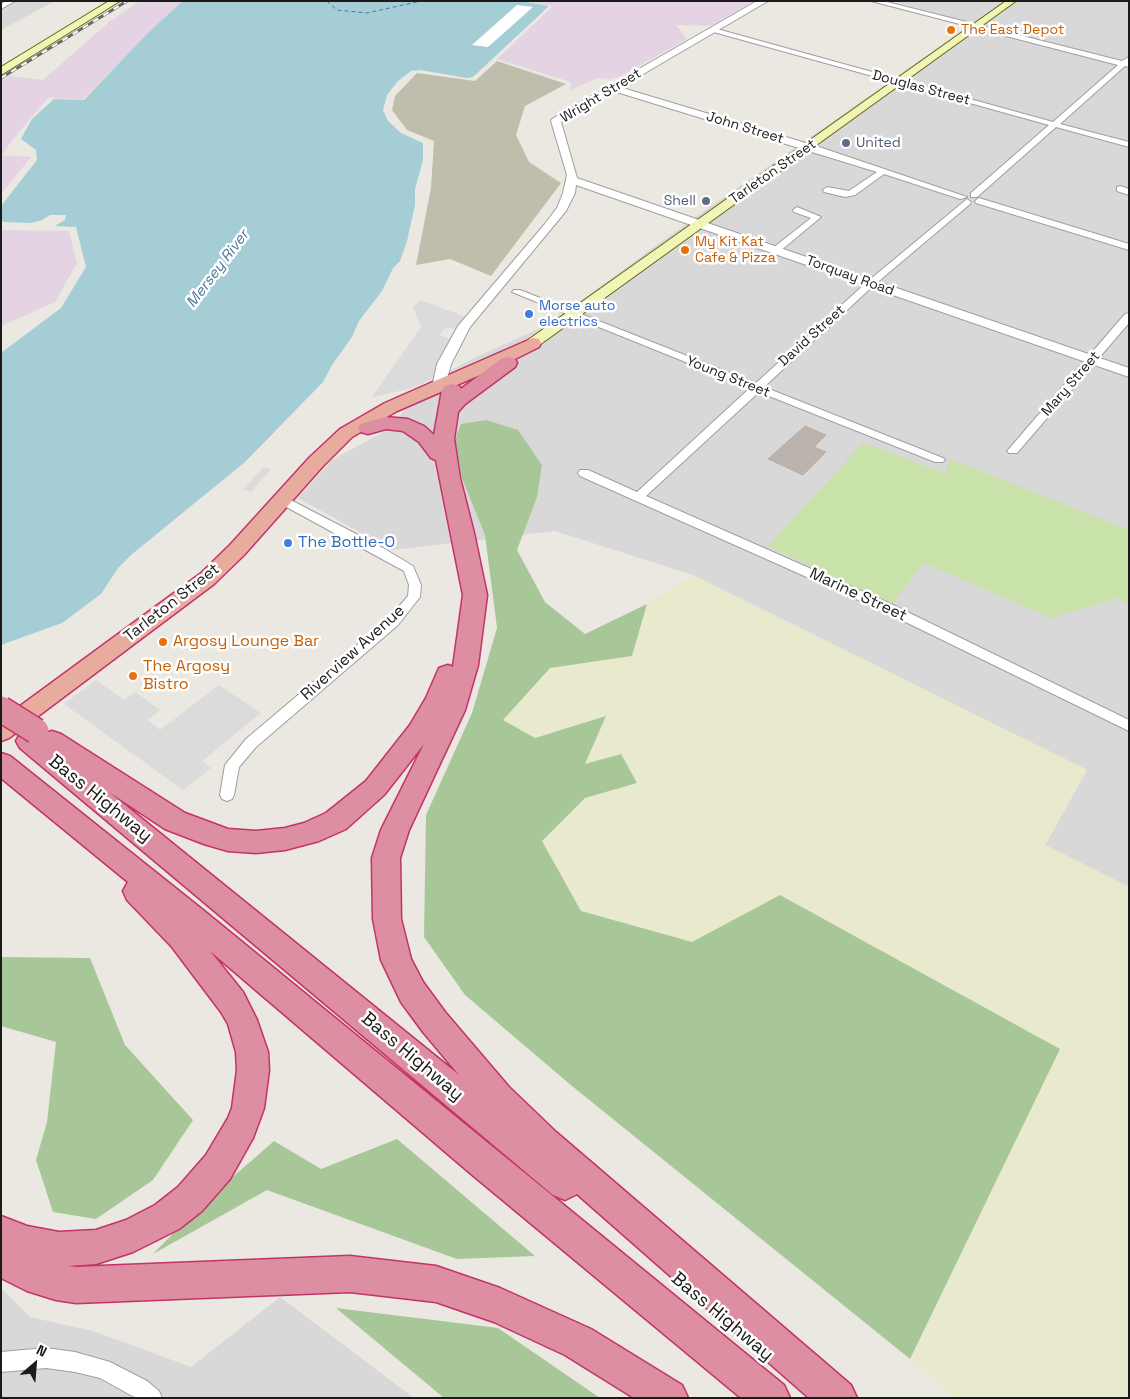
<!DOCTYPE html>
<style>
body{margin:0}
#map{position:relative;width:1130px;height:1399px;overflow:hidden;background:#ebe7e1;font-family:"Space Grotesk",sans-serif}
canvas{display:block}
.frame{position:absolute;inset:0;border:2px solid #1b1b1b;pointer-events:none}
.north{position:absolute;left:10px;top:1339px;width:50px;height:50px;-webkit-text-stroke:4px #fff;paint-order:stroke;rotate:27deg;font-size:14px;font-weight:700;line-height:20px;text-align:center;color:#1b1b1b}
.north::after{content:'';display:block;margin:auto;width:18px;height:22px;background:#1b1b1b;clip-path:polygon(50% 0,100% 100%,50% 72%,0 100%)}
</style>
<div id="map">
<canvas width="1130" height="1399"></canvas>
<div class="frame"></div>
<div class="north">N</div>
</div>
<script>
const g = document.querySelector('canvas').getContext('2d');
g.lineJoin = 'round';
function paint(path, color) { g.fillStyle = color; g.fill(path, 'evenodd'); }
const toPath = rows => new Path2D(rows.map(r => 'M' + r).join(''));
function stroke(path, color, width, dash) { g.strokeStyle = color; g.lineWidth = width; g.lineCap = dash ? 'butt' : 'round'; g.setLineDash(dash || []); g.stroke(path); }
function label(font, color, halo, rows, align = 'center') {
  g.font = font + ' "Space Grotesk",sans-serif'; g.lineWidth = 5; g.setLineDash([]); g.textBaseline = 'middle'; g.strokeStyle = halo; g.fillStyle = color; for (const [text, x, y, turn = 0] of rows) {
    g.save(); g.translate(x, y); g.rotate((+turn || 0) * Math.PI / 180); g.textAlign = isNaN(turn) ? turn : align; if (halo) g.strokeText(text, 0, 0); g.fillText(text, 0, 0); g.restore();
  }
}
const residential = toPath([
 [1,1,55,1,1,30],
 [892,1,1129,1,1129,887,1045,845,1087,770,693,575,555,531,392,550,298,498,332,460,389,429,428,382,474,358,538,329,565,312,694,218,972,24],
 [1,1288,30,1317,93,1331,191,1367,280,1297,414,1398,1,1398]
]);
const industrial = toPath([
 [140,1,183,1,83,99,48,98,13,139,2,155,31,157,1,194,1,81,9,76,43,80,109,22],
 [524,1,754,1,710,26,676,25,687,39,619,77,609,79,598,78,570,90,571,82,497,59,553,6],
 [1,230,69,231,77,263,55,302,1,326]
]);
const construction = toPath([
 [497,61,566,84,525,106,516,135,529,162,561,183,491,276,450,259,416,265,431,188,434,141,407,130,392,110,395,96,417,73,475,81]
]);
const farmland = toPath([
 [693,575,1087,770,1045,845,1129,887,1129,1398,954,1398,910,1359,1059,1049,780,895,692,943,581,911,542,841,585,798,637,783,585,765,606,716,535,738,503,720,550,668,632,656,647,604]
]);
const grass = toPath([
 [863,443,945,473,950,459,1129,530,1129,605,1118,598,1051,618,924,563,892,604,768,546]
]);
const forest = toPath([
 [486,420,518,430,542,465,537,497,517,550,545,602,585,634,647,604,632,656,550,668,503,720,535,738,606,716,585,764,621,754,637,783,585,798,542,841,581,911,692,942,780,895,1060,1049,910,1359,572,1086,465,995,424,937,426,815,472,713,497,628,485,535,462,478,455,440,461,424],
 [1,957,90,958,125,1045,193,1120,153,1180,96,1219,53,1212,36,1160,47,1122,56,1042,1,1026],
 [397,1139,535,1256,457,1259,267,1190,153,1254,204,1202,274,1141,321,1169],
 [336,1308,498,1328,600,1398,444,1398]
]);
const parking = toPath([
 [420,300,466,317,456,329,446,327,439,335,450,339,432,379,412,388,372,397,421,327,413,307],
 [264,467,271,469,251,492,243,489],
 [96,680,124,700,135,692,160,710,147,720,160,730,219,685,261,713,202,761,211,768,183,790,64,704]
]);
const water = toPath([
 [183,1,521,1,549,6,473,77,467,78,420,70,411,71,398,81,387,95,383,110,388,121,401,133,423,143,423,160,415,189,415,205,407,241,400,261,393,268,382,291,359,321,352,337,332,365,323,382,245,462,131,555,118,568,101,594,62,623,1,645,1,353,61,308,86,267,76,227,55,226,65,220,66,215,50,215,42,220,31,223,6,222,1,221,1,206,37,160,36,150,21,139,32,119,54,99,84,100,149,32]
]);
const pier = toPath([
 [517,5,533,7,488,47,472,45]
]);
const ferry = toPath([
 [327,1,337,10,367,13,421,1]
]);
const building = toPath([
 [805,426,826,435,814,447,826,452,803,475,768,459,805,426]
]);
const minor = toPath([
 [6,1,15,1,1,9,1,4,6,1],
 [871,1,883,1,1122,61,1129,57,1129,67,1125,66,1060,124,1129,142,1129,147,1056,127,977,197,971,197,971,193,1049,125,710,31,717,29,1053,122,1118,65,871,1],
 [610,86,616,86,819,147,967,197,960,199,884,174,855,195,845,197,824,192,823,190,827,187,849,191,877,172,610,90,610,86],
 [1120,186,1129,189,1129,195,1117,191,1117,187,1120,186],
 [979,198,1129,244,1129,250,976,203,975,201,979,198],
 [967,199,971,202,970,204,873,286,764,387,943,458,945,460,943,462,935,462,759,392,646,496,893,605,1129,720,1129,731,883,611,580,476,578,473,580,470,588,470,637,492,750,388,512,292,514,290,520,290,756,383,867,282,967,199],
 [797,207,821,217,779,252,773,252,773,248,811,218,794,212,793,210,797,207],
 [1129,313,1129,323,1017,453,1009,453,1007,451,1009,449,1125,314,1129,313],
 [283,496,383,548,413,566,421,585,420,597,398,625,256,747,239,767,234,795,232,799,227,801,222,799,220,795,225,765,246,739,388,619,408,596,409,585,404,571,279,503,277,500,283,496],
 [46,1348,75,1352,110,1362,147,1381,159,1391,162,1398,136,1398,100,1378,75,1372,46,1368,1,1372,1,1352,46,1348]
]);
const tertiary = toPath([
 [757,1,768,1,561,122,577,178,1129,368,1129,377,576,185,575,193,566,211,470,327,451,364,444,390,434,390,432,387,437,364,458,326,544,225,557,208,563,193,567,175,551,121,552,119,757,1]
]);
const secondary = toPath([
 [109,1,120,1,1,75,1,67,109,1],
 [1006,1,1016,1,538,346,528,346,526,343,528,340,1006,1]
]);
const trunk = toPath([
 [533,338,539,339,541,343,539,347,505,364,397,411,352,437,323,466,244,555,214,584,9,738,1,741,1,720,200,574,230,545,309,458,340,429,385,403,533,338]
]);
const motorway = toPath([
 [508,357,515,359,517,363,515,367,465,404,458,412,454,439,460,478,474,533,487,595,478,665,465,710,409,830,400,858,401,919,411,959,423,982,445,1012,509,1087,556,1132,851,1385,857,1398,809,1398,577,1194,565,1200,553,1195,20,748,16,741,20,734,29,731,41,737,43,734,52,731,61,734,185,813,228,829,256,831,285,828,304,823,326,813,366,781,410,725,426,698,439,668,448,665,453,667,463,595,436,460,431,458,419,442,403,431,386,429,368,434,361,432,358,428,361,424,385,417,408,419,424,426,434,435,442,390,445,386,452,384,459,386,461,389,501,359,508,357],
 [424,744,381,830,372,858,373,919,381,960,401,1002,423,1032,459,1075,109,792,165,829,204,844,228,851,256,853,285,850,319,841,346,829,384,795,424,744],
 [1,753,10,756,203,910,784,1385,790,1398,741,1398,470,1173,210,951,243,992,257,1020,268,1052,269,1070,264,1108,253,1138,230,1179,202,1211,179,1229,133,1252,96,1264,68,1266,76,1267,350,1256,436,1266,500,1288,591,1329,682,1385,688,1398,634,1398,565,1355,494,1322,436,1302,350,1292,76,1303,56,1300,27,1291,1,1278,1,1216,27,1226,59,1232,96,1230,126,1220,155,1205,178,1187,206,1155,228,1118,232,1108,237,1070,236,1052,228,1024,221,1012,172,947,127,900,123,891,128,882,1,778,1,753]
]);
const rail = toPath([
 [1,78,127,1]
]);
const motorwayBridge = toPath([
 [1,709,36,731]
]);
const markers = [
 [951,30,5,"#e8710a"],
 [846,143,5,"#5c6f8a"],
 [706,201,5,"#5c6f8a"],
 [685,250,5,"#e8710a"],
 [529,314,5,"#3f7fe0"],
 [288,543,5,"#3f7fe0"],
 [163,642,5,"#e8710a"],
 [133,676,5,"#e8710a"]
];
const farFoodnames = [
 ["The East Depot",961,30],
 ["My Kit Kat",695,242],
 ["Cafe & Pizza",695,258]
];
const farStreetnames = [
 ["Douglas Street",921,88,15],
 ["Wright Street",601,96,-31],
 ["John Street",745,128,17],
 ["Tarleton Street",773,172,-35],
 ["Torquay Road",850,276,20],
 ["David Street",812,336,-42],
 ["Young Street",728,377,22],
 ["Mary Street",1071,384,-49]
];
const farServicenames = [
 ["United",856,143],
 ["Shell",696,201,"right"]
];
const farShopnames = [
 ["Morse auto",539,306],
 ["electrics",539,322]
];
const farWaternames = [
 ["Mersey River",218,269,-53]
];
const shopNames = [
 ["The Bottle-O",298,543]
];
const streetNames = [
 ["Marine Street",858,595,25],
 ["Tarleton Street",172,603,-38],
 ["Riverview Avenue",353,653,-42]
];
const foodNames = [
 ["Argosy Lounge Bar",173,642],
 ["The Argosy",143,667],
 ["Bistro",143,685]
];
const nearStreetnames = [
 ["Bass Highway",100,799,39],
 ["Bass Highway",412,1057,40],
 ["Bass Highway",722,1317,40]
];
paint(residential, '#d9d8d8');
paint(industrial, '#e4d3e2');
paint(construction, '#bfbead');
paint(farmland, '#e8e9cd');
paint(grass, '#c8e2aa');
paint(forest, '#a8c799');
paint(parking, '#dbdbdb');
paint(water, '#a4cdd6');
paint(pier, '#fff');
stroke(ferry, '#4d779a', 1, [4, 3]);
paint(building, '#bbb3ae');
stroke(building, '#bcaea5', 1);
stroke(minor, '#9f9f9f', 2);
stroke(tertiary, '#9f9f9f', 2);
stroke(secondary, '#60660d', 2);
stroke(trunk, '#c5326b', 3);
stroke(motorway, '#c5326b', 3);
paint(minor, '#fff');
paint(tertiary, '#fff');
paint(secondary, '#f2f3b7');
paint(trunk, '#e8ac9f');
paint(motorway, '#dd8ea0');
stroke(rail, '#696969', 3);
stroke(rail, '#fff', 2, [6]);
stroke(motorwayBridge, '#c5326b', 28, []);
stroke(motorwayBridge, '#dd8ea0', 25);
for (const [x, y, r, color] of markers) { const dot = new Path2D(); dot.arc(x, y, r, 0, 2 * Math.PI); g.fillStyle = color; g.fill(dot); stroke(dot, '#fff', 2); }
label('14px', '#c56008', '#fff', farFoodnames, 'left');
label('14px', '#1b1b1b', '#fff', farStreetnames);
label('14px', '#4e5e75', '#fff', farServicenames, 'left');
label('14px', '#366cbe', '#fff', farShopnames, 'left');
label('italic 15px', '#4d779a', '#fff', farWaternames);
label('16px', '#366cbe', '#fff', shopNames, 'left');
label('16px', '#1b1b1b', '#fff', streetNames);
label('16px', '#c56008', '#fff', foodNames, 'left');
label('19px', '#1b1b1b', '#fff', nearStreetnames);
</script>
